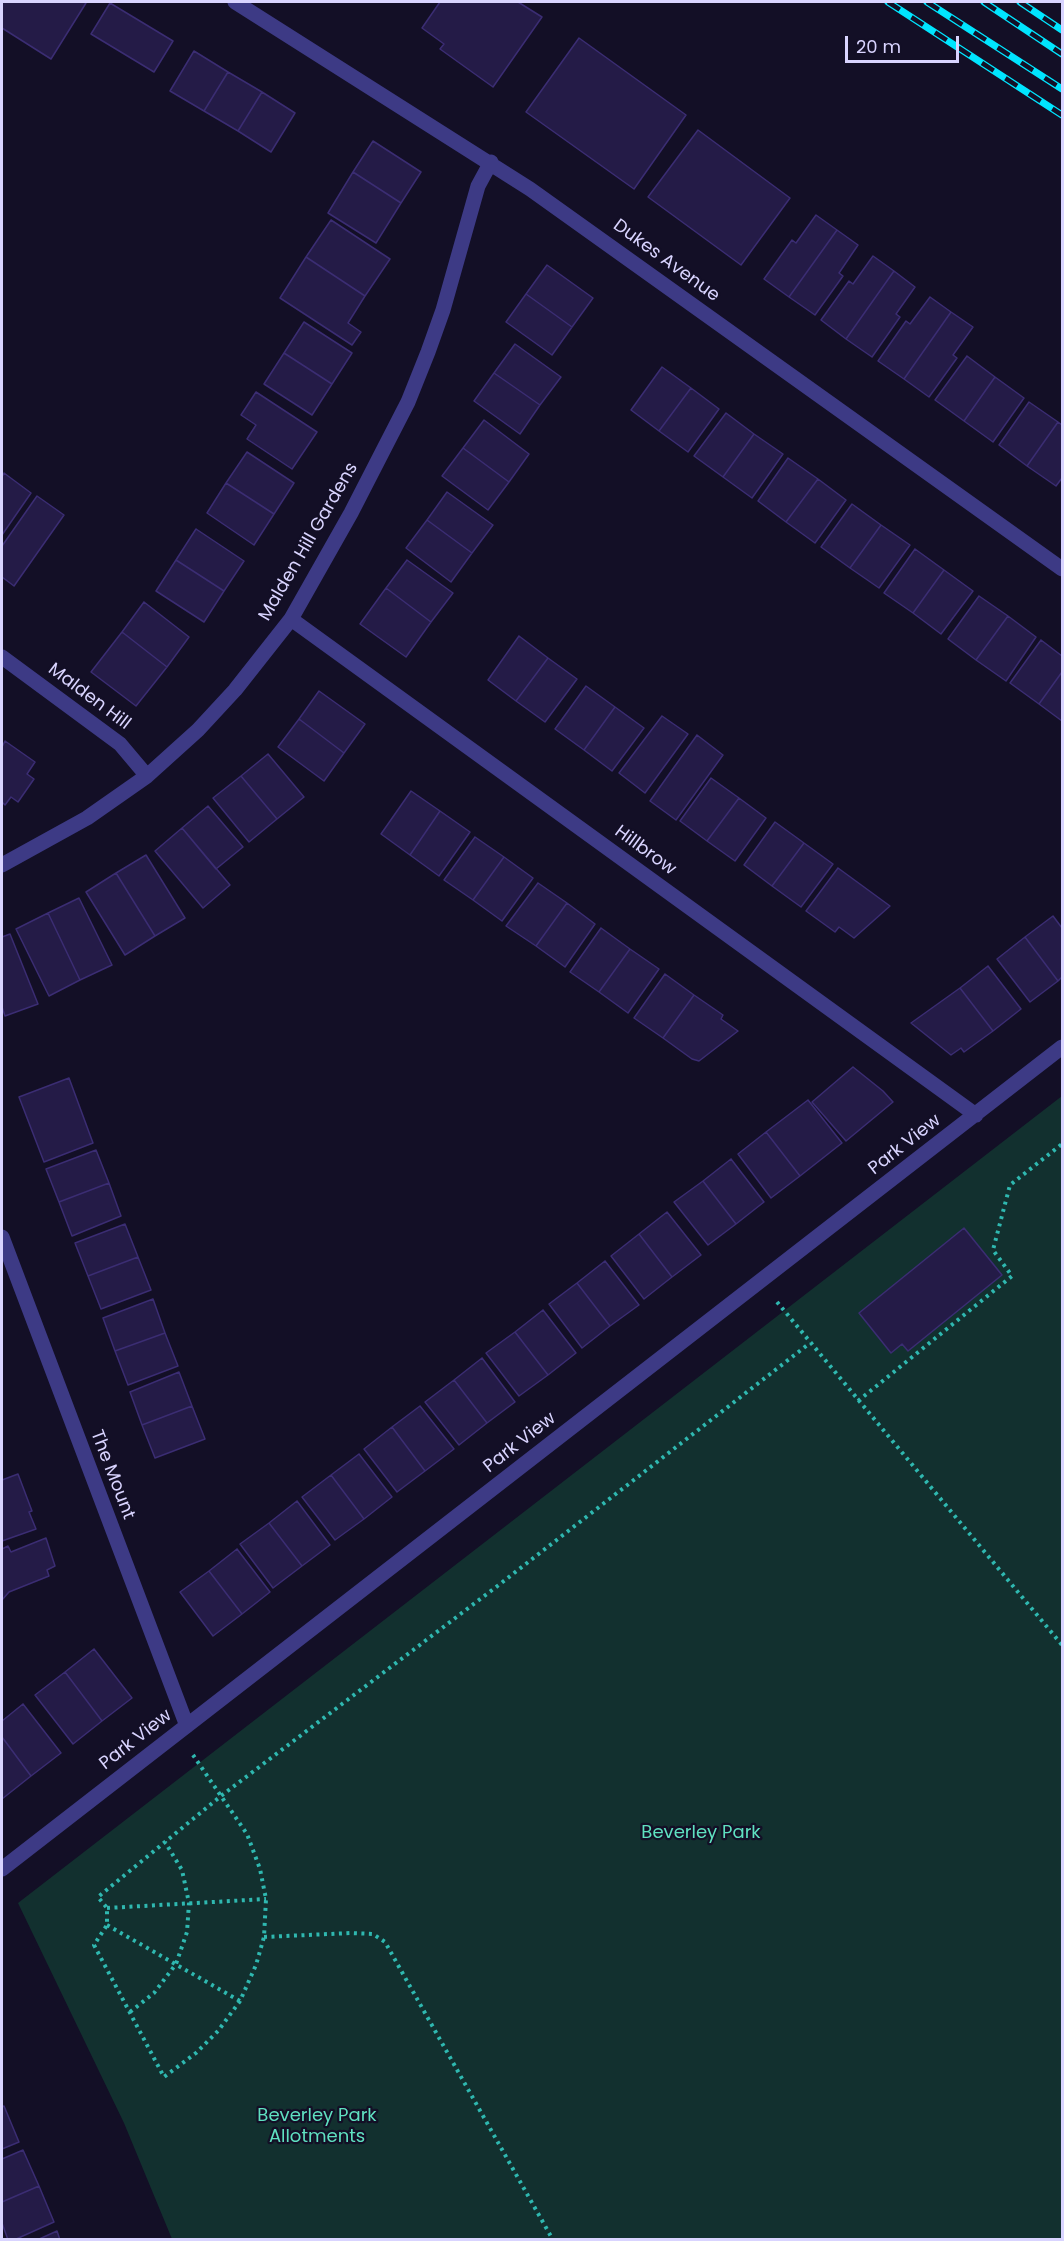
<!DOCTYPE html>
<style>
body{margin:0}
#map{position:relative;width:1064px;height:2241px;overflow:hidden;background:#130f26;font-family:Poppins,sans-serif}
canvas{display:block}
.frame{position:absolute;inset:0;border:3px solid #d9d4ff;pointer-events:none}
.scale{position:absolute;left:845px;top:36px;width:114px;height:27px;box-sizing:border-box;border:3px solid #d9d4ff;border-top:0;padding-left:8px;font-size:18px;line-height:21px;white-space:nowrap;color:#d9d4ff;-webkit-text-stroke:4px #130f26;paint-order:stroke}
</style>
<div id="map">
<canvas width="1064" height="2241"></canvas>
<div class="frame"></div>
<div class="scale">20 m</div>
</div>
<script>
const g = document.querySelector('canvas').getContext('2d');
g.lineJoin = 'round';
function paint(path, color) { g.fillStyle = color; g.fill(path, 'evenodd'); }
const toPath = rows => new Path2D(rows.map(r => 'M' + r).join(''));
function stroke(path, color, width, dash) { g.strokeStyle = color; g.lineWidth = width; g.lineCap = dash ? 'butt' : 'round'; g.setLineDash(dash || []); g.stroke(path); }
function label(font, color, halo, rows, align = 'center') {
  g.font = font + ' Poppins,sans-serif'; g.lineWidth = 4.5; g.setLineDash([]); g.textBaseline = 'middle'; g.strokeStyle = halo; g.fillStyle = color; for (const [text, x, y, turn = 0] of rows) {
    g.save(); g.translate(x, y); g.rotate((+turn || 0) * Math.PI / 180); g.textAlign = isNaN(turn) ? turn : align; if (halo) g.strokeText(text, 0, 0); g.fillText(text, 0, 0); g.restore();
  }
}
const green = toPath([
 [1062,1096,1062,2239,172,2239,124,2123,18,1903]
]);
const building = toPath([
 [2,2,84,2,86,3,51,59,2,28,2,2],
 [440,2,518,2,542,17,493,87,440,49,444,44,422,28,440,2],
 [110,3,173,41,154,72,91,34,110,3],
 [579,38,686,115,634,189,526,112,579,38],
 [194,51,228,72,204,111,170,91,194,51],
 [228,72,262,92,238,131,204,111,228,72],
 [262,92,295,113,271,152,238,131,262,92],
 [698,130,790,198,741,265,648,197,698,130],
 [373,141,421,172,401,203,353,172,373,141],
 [353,172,401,203,376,243,328,213,353,172],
 [816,215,837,230,789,297,764,279,792,240,796,243,816,215],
 [331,220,390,259,365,296,306,257,331,220],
 [837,230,858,245,839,273,843,276,815,315,789,297,837,230],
 [873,256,894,271,846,339,821,320,849,281,853,284,873,256],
 [306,257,365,296,348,323,361,332,352,345,280,298,306,257],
 [547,265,593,298,572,327,526,294,547,265],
 [894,271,915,287,896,314,900,317,872,357,846,339,894,271],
 [526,294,572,327,552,355,506,322,526,294],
 [930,297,951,312,904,379,878,361,906,321,910,324,930,297],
 [951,312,973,327,953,355,957,358,929,397,904,379,951,312],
 [304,322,352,353,332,384,284,353,304,322],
 [515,344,561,377,540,405,494,373,515,344],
 [284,353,332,384,312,415,264,384,284,353],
 [967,356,995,377,964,421,935,400,967,356],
 [662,367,691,388,659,431,631,410,662,367],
 [494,373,540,405,520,434,474,401,494,373],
 [995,377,1024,398,993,442,964,421,995,377],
 [691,388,719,409,688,452,659,431,691,388],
 [256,392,317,432,292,469,247,439,256,425,241,415,256,392],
 [1029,402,1058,422,1027,466,999,445,1029,402],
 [726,413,754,434,723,477,694,456,726,413],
 [484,420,529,454,509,482,463,448,484,420],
 [1058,422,1062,425,1062,478,1056,486,1027,466,1058,422],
 [754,434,783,454,752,498,723,477,754,434],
 [463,448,509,482,488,510,442,476,463,448],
 [247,452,294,483,274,514,226,483,247,452],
 [788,458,818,479,786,522,758,501,788,458],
 [4,473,31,493,2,535,2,477,4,473],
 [818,479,846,500,815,543,786,522,818,479],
 [226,483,274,514,254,545,207,513,226,483],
 [447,492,493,525,472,553,427,520,447,492],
 [37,496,64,515,14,586,2,577,2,546,37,496],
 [852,504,881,525,850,568,821,547,852,504],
 [427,520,472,553,451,582,406,548,427,520],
 [881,525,910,545,879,588,850,568,881,525],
 [196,529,244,561,224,591,176,560,196,529],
 [915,549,944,570,913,613,884,593,915,549],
 [176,560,224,591,204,622,156,591,176,560],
 [407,560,453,593,431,622,386,588,407,560],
 [944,570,973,591,941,634,913,613,944,570],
 [386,588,431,622,406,657,360,624,386,588],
 [979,596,1008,616,976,660,948,639,979,596],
 [144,602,189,637,167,667,122,632,144,602],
 [1008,616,1036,637,1006,681,976,660,1008,616],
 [122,632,167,667,136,706,91,672,122,632],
 [519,636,548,658,516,701,488,680,519,636],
 [1041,640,1062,656,1062,672,1039,704,1010,683,1041,640],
 [548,658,577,679,545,722,516,701,548,658],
 [1062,672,1062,721,1039,704,1062,672],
 [586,686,615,707,584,750,555,729,586,686],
 [319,691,365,724,344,753,299,719,319,691],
 [615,707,644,728,612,771,584,750,615,707],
 [662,716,688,734,645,793,619,773,662,716],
 [299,719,344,753,324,781,278,747,299,719],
 [697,735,723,755,676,820,650,801,697,735],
 [5,741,35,762,27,774,34,779,18,802,11,797,5,805,2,802,2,747,5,741],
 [268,754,304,797,277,819,241,776,268,754],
 [241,776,277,819,249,842,213,798,241,776],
 [711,778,739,798,707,841,680,821,711,778],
 [411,791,440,811,410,855,381,834,411,791],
 [739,798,766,818,735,861,707,841,739,798],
 [208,806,243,847,216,869,182,828,208,806],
 [440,811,470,832,439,876,410,855,440,811],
 [775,822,804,843,772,886,744,865,775,822],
 [182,828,230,885,203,908,155,851,182,828],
 [475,837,504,857,473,900,444,880,475,837],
 [804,843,833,864,801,907,772,886,804,843],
 [146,855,185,918,155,936,116,873,146,855],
 [504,857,533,878,502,921,473,900,504,857],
 [838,868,890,906,854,938,839,927,835,932,806,911,838,868],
 [116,873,155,936,125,955,86,892,116,873],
 [538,883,567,903,536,946,506,926,538,883],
 [79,898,112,965,80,980,48,913,79,898],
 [567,903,595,924,565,967,536,946,567,903],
 [48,913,80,980,49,996,16,929,48,913],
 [1053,916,1062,928,1062,977,1058,981,1025,937,1053,916],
 [601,928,630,949,599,992,570,972,601,928],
 [10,934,38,1004,5,1016,2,1007,2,937,10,934],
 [1025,937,1058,981,1030,1002,997,959,1025,937],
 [630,949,659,969,628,1013,599,992,630,949],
 [988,966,1021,1009,993,1031,960,988,988,966],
 [665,974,694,995,663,1038,634,1018,665,974],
 [960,988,993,1031,964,1052,961,1048,951,1055,911,1023,960,988],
 [694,995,723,1015,721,1019,738,1031,699,1061,692,1059,663,1038,694,995],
 [853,1067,883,1091,893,1102,846,1141,812,1102,853,1067],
 [69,1078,93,1143,44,1162,19,1097,69,1078],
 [808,1100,842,1143,800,1176,766,1132,808,1100],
 [766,1132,800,1176,771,1198,738,1154,766,1132],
 [96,1150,109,1183,59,1202,46,1169,96,1150],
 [731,1159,764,1202,736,1224,703,1181,731,1159],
 [703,1181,736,1224,708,1245,674,1202,703,1181],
 [109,1183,121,1216,72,1236,59,1202,109,1183],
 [667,1212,701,1255,672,1277,639,1234,667,1212],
 [125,1224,138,1257,88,1276,75,1243,125,1224],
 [964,1228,1002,1275,908,1351,902,1344,891,1353,859,1313,964,1228],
 [639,1234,672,1277,644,1299,611,1256,639,1234],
 [138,1257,151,1290,101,1309,88,1276,138,1257],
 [605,1261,639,1305,610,1326,577,1283,605,1261],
 [577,1283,610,1326,582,1348,549,1304,577,1283],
 [153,1299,165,1333,115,1351,103,1318,153,1299],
 [543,1310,576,1353,548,1375,515,1332,543,1310],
 [515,1332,548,1375,519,1396,486,1353,515,1332],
 [165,1333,178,1366,128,1385,115,1351,165,1333],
 [482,1358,515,1402,487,1423,454,1380,482,1358],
 [179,1372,192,1406,142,1425,130,1392,179,1372],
 [454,1380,487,1423,459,1445,425,1402,454,1380],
 [192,1406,205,1439,155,1458,142,1425,192,1406],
 [420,1406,454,1449,425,1471,392,1427,420,1406],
 [392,1427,425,1471,397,1492,364,1449,392,1427],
 [359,1454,392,1497,364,1519,331,1475,359,1454],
 [18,1474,32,1511,29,1512,36,1529,2,1541,2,1480,18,1474],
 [331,1475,364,1519,335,1540,302,1497,331,1475],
 [297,1501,330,1545,302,1566,269,1523,297,1501],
 [269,1523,302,1566,273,1588,240,1544,269,1523],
 [46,1538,55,1566,47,1570,49,1576,9,1592,2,1600,2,1549,8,1546,11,1552,46,1538],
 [237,1549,270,1592,242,1614,209,1571,237,1549],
 [209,1571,242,1614,213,1636,180,1592,209,1571],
 [94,1649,132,1698,102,1721,65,1672,94,1649],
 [65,1672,102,1721,73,1744,35,1695,65,1672],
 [23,1704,61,1753,31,1776,2,1737,2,1721,23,1704],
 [2,1737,31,1776,2,1799,2,1737],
 [4,2106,19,2142,2,2149,2,2107,4,2106],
 [23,2150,39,2186,2,2202,2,2159,23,2150],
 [39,2186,54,2222,14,2240,8,2240,2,2223,2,2202,39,2186],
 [57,2231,60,2240,37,2240,57,2231]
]);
const path = toPath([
 [777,1302,1062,1645],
 [858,1401,1012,1276,993,1250,1010,1185,1062,1144],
 [193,1755,221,1796,247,1834,260,1869,266,1899,264,1937,256,1965,240,2001,218,2031,196,2053,164,2077,94,1945,107,1925,107,1908,98,1897,221,1796,500,1584,810,1343],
 [107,1908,266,1899],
 [107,1925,240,2001],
 [264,1937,351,1933,373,1934,385,1942,553,2240],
 [130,2012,154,1993,176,1964,187,1932,189,1903,182,1870,165,1842]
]);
const street = toPath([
 [235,2,530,189,1062,569],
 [291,619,976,1115],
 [2,657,120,744,147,776],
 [2,865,87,818,147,776,198,730,235,690,291,619,351,513,408,402,428,352,443,310,478,186,491,162],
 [2,1237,187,1726],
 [2,1869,1062,1047]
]);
const rail = toPath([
 [888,2,1062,115],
 [927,2,1062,89],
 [984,2,1062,54],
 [1020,2,1062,30]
]);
const streetNames = [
 ["Dukes Avenue",666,261,36],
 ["Malden Hill Gardens",309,542,-60],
 ["Malden Hill",89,697,37],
 ["Hillbrow",645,851,36],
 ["Park View",905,1145,-38],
 ["Park View",520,1443,-38],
 ["The Mount",112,1475,69],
 ["Park View",136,1740,-38]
];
const parkNames = [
 ["Beverley Park",701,1833],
 ["Beverley Park",317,2116],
 ["Allotments",317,2137]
];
paint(green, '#12302f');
paint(building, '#241b47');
stroke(building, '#3b2d73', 1.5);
stroke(path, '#2fb8b0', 4, [3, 4.5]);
stroke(street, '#3d3a85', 15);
stroke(rail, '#00e5ff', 7);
stroke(rail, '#130f26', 4.5, [14]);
label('18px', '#d9d4ff', '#130f26', streetNames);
label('18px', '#5fe0c0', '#130f26', parkNames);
</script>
